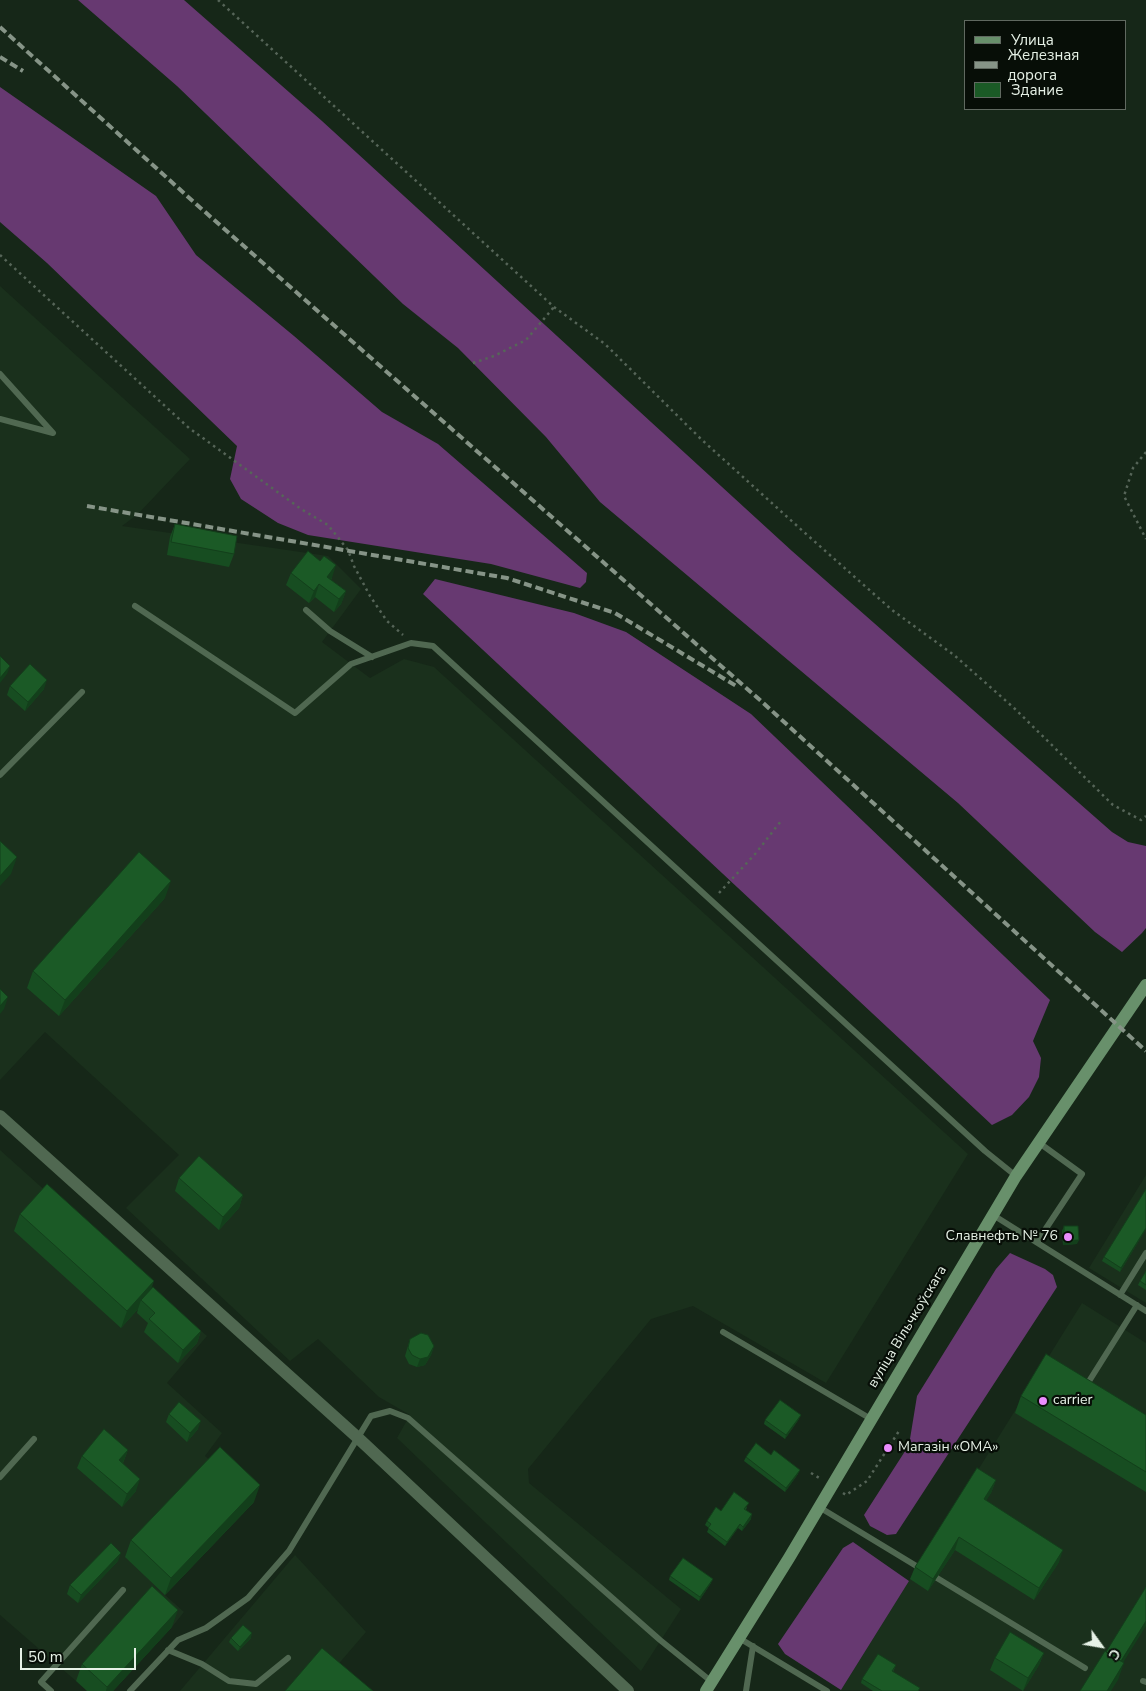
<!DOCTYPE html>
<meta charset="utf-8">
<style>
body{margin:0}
#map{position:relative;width:1146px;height:1691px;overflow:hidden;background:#162718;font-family:"Nunito Sans",sans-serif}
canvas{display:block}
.legend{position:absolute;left:964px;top:20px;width:162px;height:90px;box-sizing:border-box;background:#070e07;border:1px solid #606960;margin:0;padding:6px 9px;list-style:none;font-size:15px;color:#e6f1e6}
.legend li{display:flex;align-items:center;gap:10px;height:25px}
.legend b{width:25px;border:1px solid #606960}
.north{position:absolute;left:1076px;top:1621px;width:50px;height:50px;-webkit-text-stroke:4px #070e07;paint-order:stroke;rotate:122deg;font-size:14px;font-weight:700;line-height:20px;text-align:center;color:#e6f1e6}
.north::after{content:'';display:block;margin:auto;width:18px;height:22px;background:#e6f1e6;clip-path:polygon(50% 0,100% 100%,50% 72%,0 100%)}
.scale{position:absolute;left:20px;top:1648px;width:116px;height:22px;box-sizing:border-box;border:2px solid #e6f1e6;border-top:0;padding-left:6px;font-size:15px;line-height:18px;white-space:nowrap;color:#e6f1e6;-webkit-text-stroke:4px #070e07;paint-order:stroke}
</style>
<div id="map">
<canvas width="1146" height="1691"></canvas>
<ul class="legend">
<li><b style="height:6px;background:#68906b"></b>Улица</li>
<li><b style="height:6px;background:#869487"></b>Железная дорога</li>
<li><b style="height:14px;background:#1b5a26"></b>Здание</li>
</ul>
<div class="north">С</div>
<div class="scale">50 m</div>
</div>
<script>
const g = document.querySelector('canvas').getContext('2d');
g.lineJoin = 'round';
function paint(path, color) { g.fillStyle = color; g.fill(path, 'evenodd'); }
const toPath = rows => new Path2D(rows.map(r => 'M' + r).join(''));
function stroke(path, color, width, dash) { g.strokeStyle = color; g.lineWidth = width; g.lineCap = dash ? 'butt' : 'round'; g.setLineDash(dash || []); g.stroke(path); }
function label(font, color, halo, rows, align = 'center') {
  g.font = font + ' "Nunito Sans",sans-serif'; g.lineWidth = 4.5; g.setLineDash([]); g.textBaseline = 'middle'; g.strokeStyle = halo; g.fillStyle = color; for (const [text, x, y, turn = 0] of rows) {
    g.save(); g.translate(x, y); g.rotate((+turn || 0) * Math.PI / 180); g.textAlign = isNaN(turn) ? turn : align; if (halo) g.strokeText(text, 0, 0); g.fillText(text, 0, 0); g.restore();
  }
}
const built = toPath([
 [0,286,190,459,138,514,122,526,328,556,361,589,322,642,370,678,404,659,434,667,968,1154,826,1383,693,1306,651,1319,528,1469,529,1483,681,1609,641,1671,397,1438,410,1415,379,1397,318,1339,290,1361,126,1208,179,1155,45,1032,0,1080],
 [0,1150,207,1336,167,1383,222,1433,205,1456,254,1502,165,1595,184,1612,172,1627,76,1681,0,1615],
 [1146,1175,1146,1303,1089,1268],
 [1082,1303,1146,1343,1146,1691,841,1690],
 [295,1555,366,1632,329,1675,347,1691,180,1691]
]);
const forest = toPath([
 [78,0,184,0,322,121,792,551,1112,832,1128,842,1146,846,1146,928,1142,933,1122,952,1095,932,958,803,600,502,546,437,458,348,403,304,177,86],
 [0,87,156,196,196,255,294,336,382,412,438,444,587,573,586,582,580,588,491,564,308,535,278,523,241,499,230,479,237,446,47,263,0,222],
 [435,579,574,613,626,632,751,714,1050,1000,1033,1041,1041,1058,1039,1077,1029,1097,1012,1115,992,1125,423,594],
 [1010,1253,1045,1269,1053,1275,1057,1287,896,1534,887,1535,870,1526,864,1515,909,1445,917,1396,996,1269],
 [853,1542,909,1581,841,1690,785,1654,778,1644,843,1548]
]);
const path = toPath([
 [218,0,554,307,605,344,702,440,805,533,892,610,954,655,1014,708,1113,805,1141,820,1146,816],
 [0,255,189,428,301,509,328,525,348,550,354,566,370,596,387,621,403,635],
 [473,363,494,356,526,340,554,307],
 [1146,452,1133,468,1124,496,1146,539],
 [719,893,756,853,781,821],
 [811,1473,821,1479],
 [843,1493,846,1495,867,1481,899,1431]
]);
const service = toPath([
 [0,374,53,433,0,419],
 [135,606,295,713,351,664,411,643,433,646,985,1151,1016,1176],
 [306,610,330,631,372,657],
 [0,775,82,692],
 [993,1215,1146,1311],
 [1037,1242,1082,1174,1038,1142],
 [1120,1295,1146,1253],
 [723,1332,871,1419],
 [1086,1386,1137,1305],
 [0,1477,34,1439],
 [819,1507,918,1567],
 [937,1578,1085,1668],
 [739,1638,827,1691],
 [168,1650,202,1664,229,1681,256,1684,288,1658],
 [1143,1681,1146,1682],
 [51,1691,41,1682,123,1590],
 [130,1691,178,1640,206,1628,248,1598,289,1551,371,1416,390,1411,408,1418,660,1640,712,1682],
 [746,1691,753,1646]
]);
const minor = toPath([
 [0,1116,357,1437,628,1691]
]);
const secondary = toPath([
 [706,1691,789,1558,1016,1176,1146,985]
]);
const rail = toPath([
 [0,27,196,204,761,701,1146,1051],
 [0,57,23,71],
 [87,506,507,578,615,613,738,687]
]);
const wall = toPath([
 [175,524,234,554,229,567,167,555,170,537],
 [291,573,332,578,331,580,346,591,341,604,334,612,315,597,309,603,286,585],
 [10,686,44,689,25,711,7,695],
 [165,898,59,1016,27,988,33,971],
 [179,1178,243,1195,239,1208,219,1230,175,1191],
 [1146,1189,1146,1229,1120,1272,1102,1261,1104,1257],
 [20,1214,151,1290,201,1331,197,1343,178,1363,144,1332,148,1323,137,1313,138,1309,121,1328,14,1231],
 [1064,1226,1077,1244,1063,1245,1062,1231],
 [1146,1271,1146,1290,1138,1285,1140,1281],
 [410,1339,434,1346,431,1355,425,1365,417,1367,409,1364,405,1356],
 [1021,1396,1146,1415,1146,1492,1015,1413],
 [169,1414,198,1429,187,1442,166,1422],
 [799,1419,785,1439,764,1424,765,1420],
 [128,1450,123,1463,136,1491,122,1507,77,1468,82,1456],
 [771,1455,798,1474,785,1492,744,1461,746,1457],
 [996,1480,991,1493,986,1500,1059,1562,1034,1600,955,1550,928,1591,910,1579,915,1567],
 [254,1502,165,1595,125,1557,131,1540],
 [747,1507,746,1510,751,1519,742,1531,738,1528,725,1546,707,1532,709,1528,705,1525,707,1521,721,1511],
 [118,1561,78,1603,67,1594,70,1585],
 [670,1576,711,1583,699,1601,669,1580],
 [172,1627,113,1691,87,1691,76,1681,82,1664],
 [231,1638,251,1638,238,1651,229,1642],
 [1044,1653,1039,1665,1023,1691,990,1670,995,1658],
 [896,1665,893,1672,919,1691,873,1691,861,1683,862,1679]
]);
const shadedWall = toPath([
 [336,565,332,578,324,588,327,577],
 [319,584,315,597,309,603,314,591],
 [346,591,341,604,334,612,339,599],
 [10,666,7,674,0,683,0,678],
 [47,680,44,689,25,711,28,702],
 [17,857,11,874,0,886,0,876],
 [171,881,165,898,59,1016,65,1000],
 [8,997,4,1009,0,1014,0,1006],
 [243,1195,239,1208,219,1230,223,1217],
 [1146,1228,1146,1229,1120,1272,1121,1268],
 [1079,1240,1077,1244,1063,1245,1064,1241],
 [154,1281,148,1298,141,1300,138,1309,121,1328,127,1311],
 [201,1331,197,1343,178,1363,183,1350],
 [434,1346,431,1355,425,1365,417,1367,420,1359],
 [801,1415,799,1419,785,1439,786,1435],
 [201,1421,198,1429,187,1442,190,1433],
 [128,1450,123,1462,114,1473,119,1460],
 [800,1470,798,1474,785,1492,786,1488],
 [140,1479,136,1491,122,1507,127,1494],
 [996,1480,991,1493,979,1512,984,1499],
 [260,1485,254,1502,165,1595,171,1578],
 [752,1514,751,1519,742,1531,743,1527],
 [740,1524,738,1528,725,1546,727,1542],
 [959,1537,955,1550,928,1591,933,1579],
 [1063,1550,1059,1562,1034,1600,1039,1588],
 [121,1553,118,1561,78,1603,81,1595],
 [713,1579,711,1583,699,1601,700,1597],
 [178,1610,172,1627,113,1691,106,1691,107,1687],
 [1146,1621,1146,1626,1114,1677,1119,1665],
 [252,1633,251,1638,238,1651,240,1647],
 [1044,1653,1039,1665,1023,1691,1028,1678],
 [1124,1663,1118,1680,1111,1691,1107,1691]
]);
const building = toPath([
 [175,524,237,536,234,554,171,542,175,524],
 [308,551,320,561,324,556,336,565,327,577,346,591,339,599,319,584,314,591,291,573,308,551],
 [0,656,10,666,0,678,0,656],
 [30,664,47,680,28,702,10,686,30,664],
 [0,841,17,857,0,876,0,841],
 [139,852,171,881,65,1000,33,971,139,852],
 [0,989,8,997,0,1006,0,989],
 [199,1156,243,1195,223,1217,179,1178,199,1156],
 [47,1184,154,1281,127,1311,20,1214,47,1184],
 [1146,1189,1146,1228,1121,1268,1104,1257,1146,1189],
 [1064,1226,1078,1226,1079,1240,1064,1241,1064,1226],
 [1146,1271,1146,1285,1140,1281,1146,1271],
 [153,1287,201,1331,183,1350,149,1319,155,1313,141,1300,153,1287],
 [421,1333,428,1335,434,1346,428,1357,420,1359,412,1355,408,1348,410,1339,421,1333],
 [1046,1354,1146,1415,1146,1472,1021,1396,1046,1354],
 [780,1400,801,1415,786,1435,765,1420,780,1400],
 [179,1402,201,1421,190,1433,169,1414,179,1402],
 [104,1429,128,1450,119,1460,140,1479,127,1494,82,1456,104,1429],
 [756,1443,771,1455,774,1450,800,1470,786,1488,746,1457,756,1443],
 [220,1447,260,1485,171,1578,131,1540,220,1447],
 [977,1468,996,1480,984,1499,1063,1550,1039,1588,959,1537,933,1579,915,1567,977,1468],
 [734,1492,749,1503,744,1509,752,1514,743,1527,740,1524,727,1542,708,1528,711,1524,707,1521,716,1507,721,1511,734,1492],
 [111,1543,121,1553,81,1595,70,1585,111,1543],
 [683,1558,713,1579,700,1597,670,1576,683,1558],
 [152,1586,178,1610,107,1687,82,1664,152,1586],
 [1146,1587,1146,1621,1121,1661,1106,1652,1146,1587],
 [243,1625,252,1633,240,1647,231,1638,243,1625],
 [1010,1632,1044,1653,1028,1678,995,1658,1010,1632],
 [322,1648,373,1691,285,1691,322,1648],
 [1105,1651,1124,1663,1107,1691,1080,1691,1105,1651],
 [878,1654,896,1665,892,1671,920,1688,918,1691,882,1691,862,1679,878,1654]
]);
const markers = [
 [1068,1237,5,"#ea8dfd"],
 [1043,1401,5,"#ea8dfd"],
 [888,1448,5,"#ea8dfd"]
];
const poiNames = [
 ["Славнефть № 76",1058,1237,"right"],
 ["carrier",1053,1401],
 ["Магазін «ОМА»",898,1448]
];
const streetNames = [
 ["вуліца Вільчкоўскага",908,1327,-59]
];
paint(built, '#1a301c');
paint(forest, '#673971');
stroke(path, '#566558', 2.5, [2.5, 4]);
stroke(service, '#506851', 6);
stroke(minor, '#506851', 12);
stroke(secondary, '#68906b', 12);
stroke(rail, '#869487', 4, [8, 4]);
paint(wall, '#174d21');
paint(shadedWall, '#133f1b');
paint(building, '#1b5a26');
stroke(building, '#133f1b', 1);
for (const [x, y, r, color] of markers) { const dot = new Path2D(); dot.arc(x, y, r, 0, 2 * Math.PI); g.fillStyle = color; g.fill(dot); stroke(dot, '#070e07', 2); }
label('14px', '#e6f1e6', '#070e07', poiNames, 'left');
label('14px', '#e6f1e6', '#070e07', streetNames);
</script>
